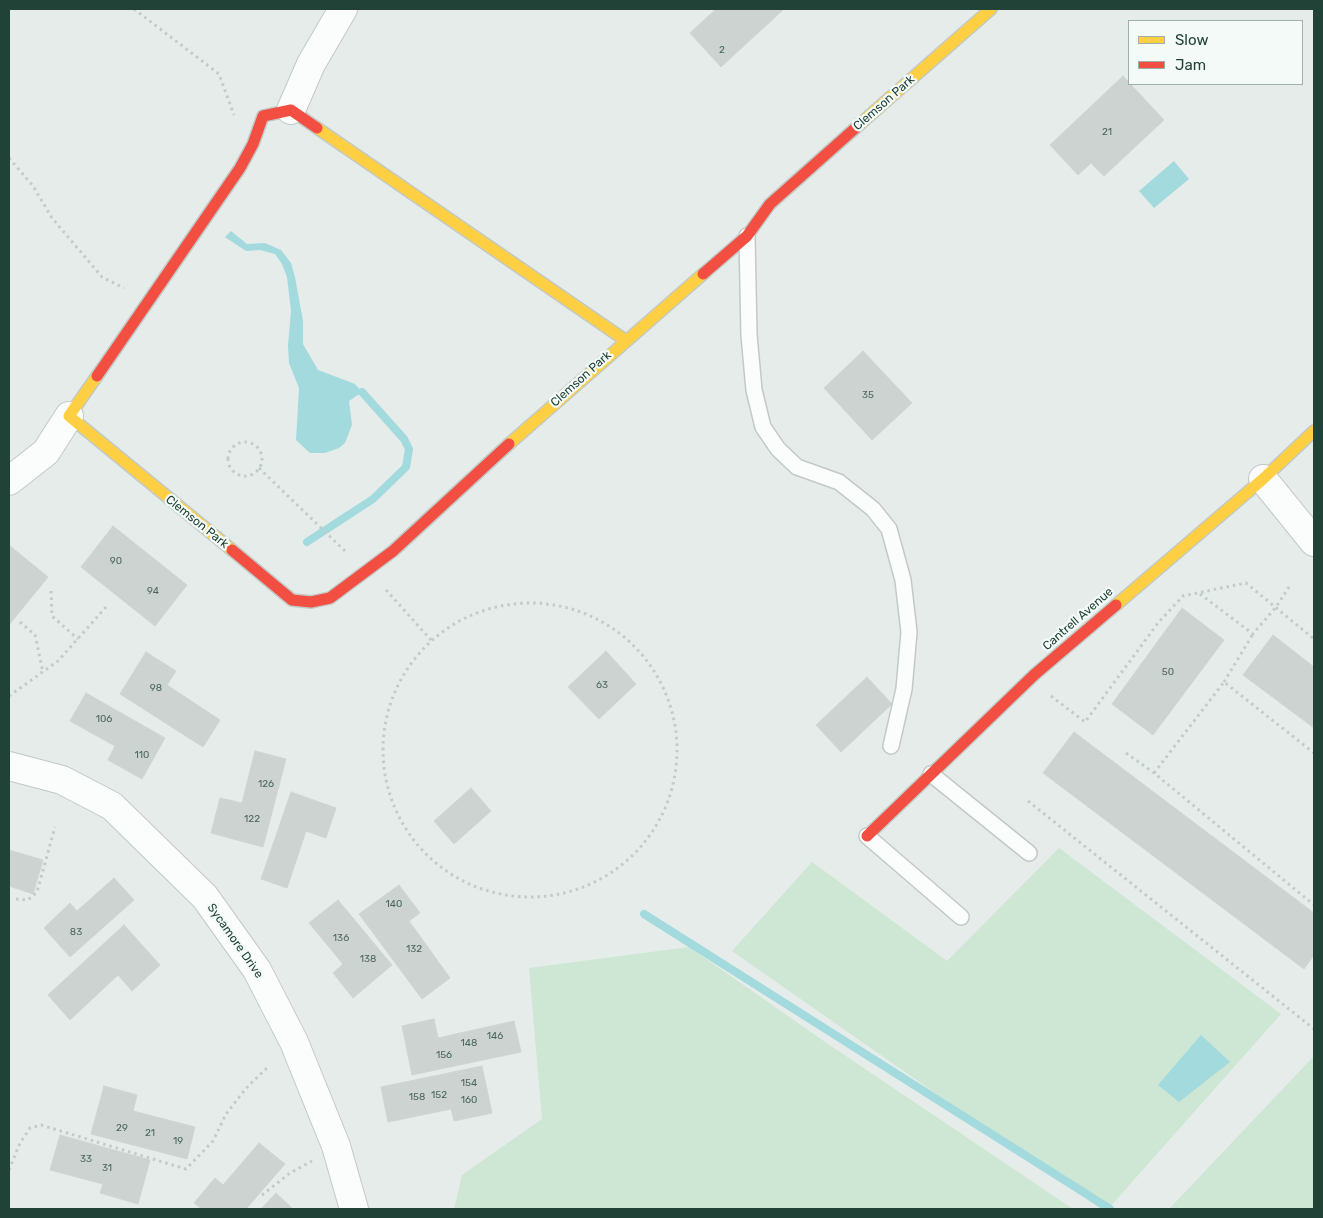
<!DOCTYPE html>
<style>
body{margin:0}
#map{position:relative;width:1323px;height:1218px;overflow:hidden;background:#e6ece9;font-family:Rubik,sans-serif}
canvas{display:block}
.frame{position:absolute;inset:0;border:10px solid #204237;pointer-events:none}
.legend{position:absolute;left:1128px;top:20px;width:175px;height:65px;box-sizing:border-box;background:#f4faf7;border:1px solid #9fb0aa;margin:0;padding:6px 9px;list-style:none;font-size:15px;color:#204237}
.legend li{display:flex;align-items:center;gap:10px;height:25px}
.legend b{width:25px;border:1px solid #9fb0aa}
</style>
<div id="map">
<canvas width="1323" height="1218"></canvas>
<div class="frame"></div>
<ul class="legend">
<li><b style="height:6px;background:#ffcf43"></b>Slow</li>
<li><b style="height:6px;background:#f24e42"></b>Jam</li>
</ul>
</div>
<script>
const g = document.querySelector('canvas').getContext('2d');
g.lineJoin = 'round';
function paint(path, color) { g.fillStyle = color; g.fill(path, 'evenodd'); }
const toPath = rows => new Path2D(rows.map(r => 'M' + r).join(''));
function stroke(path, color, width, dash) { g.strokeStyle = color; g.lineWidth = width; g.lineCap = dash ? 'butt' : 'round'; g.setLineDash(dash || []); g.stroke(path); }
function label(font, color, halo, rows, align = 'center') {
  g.font = font + ' Rubik,sans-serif'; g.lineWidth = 4.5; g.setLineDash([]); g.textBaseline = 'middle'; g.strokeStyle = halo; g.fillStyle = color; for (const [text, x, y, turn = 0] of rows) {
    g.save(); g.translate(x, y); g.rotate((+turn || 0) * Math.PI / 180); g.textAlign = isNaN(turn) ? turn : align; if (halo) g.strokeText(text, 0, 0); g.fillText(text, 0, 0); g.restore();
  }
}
const green = toPath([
 [1059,848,1281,1014,1108,1209,1101,1209,732,951,812,862,947,961],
 [689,947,828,1044,1073,1209,454,1209,462,1175,542,1119,529,968],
 [1314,1056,1314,1209,1169,1209]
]);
const water = toPath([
 [1174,161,1189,179,1154,208,1139,191],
 [231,231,247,244,265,243,281,250,291,263,295,277,303,321,303,344,318,370,355,384,362,392,349,401,352,425,345,443,339,448,325,453,310,453,296,440,299,388,289,363,288,345,291,311,287,277,282,264,275,254,260,250,246,251,225,237],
 [1201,1035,1230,1062,1179,1102,1158,1085]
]);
const stream = toPath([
 [307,542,373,499,406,467,409,449,404,439,362,392],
 [644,914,1110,1209]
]);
const building = toPath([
 [716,9,784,9,721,67,690,33,716,9],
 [1123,76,1164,120,1104,176,1091,163,1078,175,1050,145,1123,76],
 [863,351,912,403,872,440,824,388,863,351],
 [113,526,187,585,155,626,81,567,113,526],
 [9,545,48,577,9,625,9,545],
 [1182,608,1224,640,1153,735,1112,704,1182,608],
 [1273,635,1314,667,1314,728,1243,675,1273,635],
 [606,651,636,684,599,719,568,687,606,651],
 [146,652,176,671,167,685,220,720,203,747,120,694,146,652],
 [867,677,892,704,841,752,816,725,867,677],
 [86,693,165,738,142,779,108,760,115,746,70,721,86,693],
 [1074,732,1314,913,1314,955,1304,969,1043,773,1074,732],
 [255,751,286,759,263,847,211,833,220,798,242,803,255,751],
 [471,788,491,811,454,844,434,821,471,788],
 [291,792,336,808,326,838,306,831,287,888,261,879,291,792],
 [9,850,43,860,33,894,9,886,9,850],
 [114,878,134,900,70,957,44,928,70,903,77,911,114,878],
 [399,885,420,913,409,921,450,978,422,999,359,914,399,885],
 [338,900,392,965,353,998,333,973,343,964,309,923,338,900],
 [124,925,160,965,132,991,118,975,70,1020,48,995,124,925],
 [434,1019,438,1038,514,1021,521,1052,412,1075,402,1026,434,1019],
 [482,1066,492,1113,454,1121,451,1109,388,1122,381,1087,482,1066],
 [104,1086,137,1095,133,1111,195,1127,187,1159,91,1134,104,1086],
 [60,1135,150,1160,138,1204,100,1193,103,1184,50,1170,60,1135],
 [259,1143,285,1164,246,1209,202,1209,194,1203,215,1178,223,1185,259,1143],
 [276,1193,293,1209,261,1209,276,1193]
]);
const path = toPath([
 [134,9,219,74,234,115],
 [9,158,33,186,52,218,102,277,124,288],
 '228 459a17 17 0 1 1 34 0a17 17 0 1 1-34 0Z',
 [259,468,347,553],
 [386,590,431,640],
 [51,591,52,616,78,639],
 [1200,594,1253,634,1276,607,1289,587],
 '383 750a147 147 0 1 1 294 0a147 147 0 1 1-294 0Z',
 [20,622,35,635,43,672],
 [1224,682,1253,634],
 [9,696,58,661,106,607],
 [1051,696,1085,722,1158,623,1183,596,1246,583,1314,639],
 [1126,753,1154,773,1314,905],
 [1154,773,1224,682,1314,753],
 [1028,801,1314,1029],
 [16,899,28,900,37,892,55,827],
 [9,1170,20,1143,30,1128,41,1125,186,1169,213,1141,226,1114,248,1086,267,1068],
 [262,1195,290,1173,312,1161]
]);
const lane = toPath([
 [747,236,749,335,754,390,763,427,778,449,797,467,839,482,873,509,889,529,903,580,909,632,904,689,891,746],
 [931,774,1029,853],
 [867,836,961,917]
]);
const street = toPath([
 [291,110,311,64,343,9],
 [1263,479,1314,542],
 [9,481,46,452,69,416],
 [9,766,62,780,112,806,205,897,257,970,294,1042,336,1146,354,1209]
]);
const slow = toPath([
 [860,124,991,9],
 [317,128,625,340],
 [97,376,69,416,232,550],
 [509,444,703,274],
 [1116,605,1263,479,1314,431]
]);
const jam = toPath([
 [703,274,747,236,770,204,860,124],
 [97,376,240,168,253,144,263,116,291,110,317,128],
 [232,550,292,600,311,602,330,598,393,551,509,444],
 [867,836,1034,675,1116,605]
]);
const numberNames = [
 ["2",722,50],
 ["21",1107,132],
 ["35",868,395],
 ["90",116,561],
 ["94",153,591],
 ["50",1168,672],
 ["63",602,685],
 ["98",156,688],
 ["106",104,719],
 ["110",142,755],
 ["126",266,784],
 ["122",252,819],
 ["140",394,904],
 ["83",76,932],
 ["136",341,938],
 ["132",414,949],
 ["138",368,959],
 ["146",495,1036],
 ["148",469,1043],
 ["156",444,1055],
 ["154",469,1083],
 ["152",439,1095],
 ["158",417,1097],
 ["160",469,1100],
 ["29",122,1128],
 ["21",150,1133],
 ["19",178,1141],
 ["33",86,1159],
 ["31",107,1168]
];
const streetNames = [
 ["Clemson Park",884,103,-41],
 ["Clemson Park",581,379,-42],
 ["Clemson Park",197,522,39],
 ["Cantrell Avenue",1078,619,-41],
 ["Sycamore Drive",235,941,55]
];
paint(green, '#cee6d4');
paint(water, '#a2dade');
stroke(stream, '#a2dade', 8);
paint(building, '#ccd3d0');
stroke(building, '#ced5d2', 1);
stroke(lane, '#c3c9c6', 18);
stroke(street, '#c3c9c6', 30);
stroke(slow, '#c1cac6', 14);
stroke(jam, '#c1cac6', 14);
stroke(path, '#c1ccc7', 3, [2.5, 4]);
stroke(lane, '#fbfcfc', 15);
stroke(street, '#fbfcfc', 28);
stroke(slow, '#ffcf43', 11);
stroke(jam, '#f24e42', 11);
label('10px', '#4c675e', null, numberNames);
label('12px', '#204237', '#f4faf7', streetNames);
</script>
